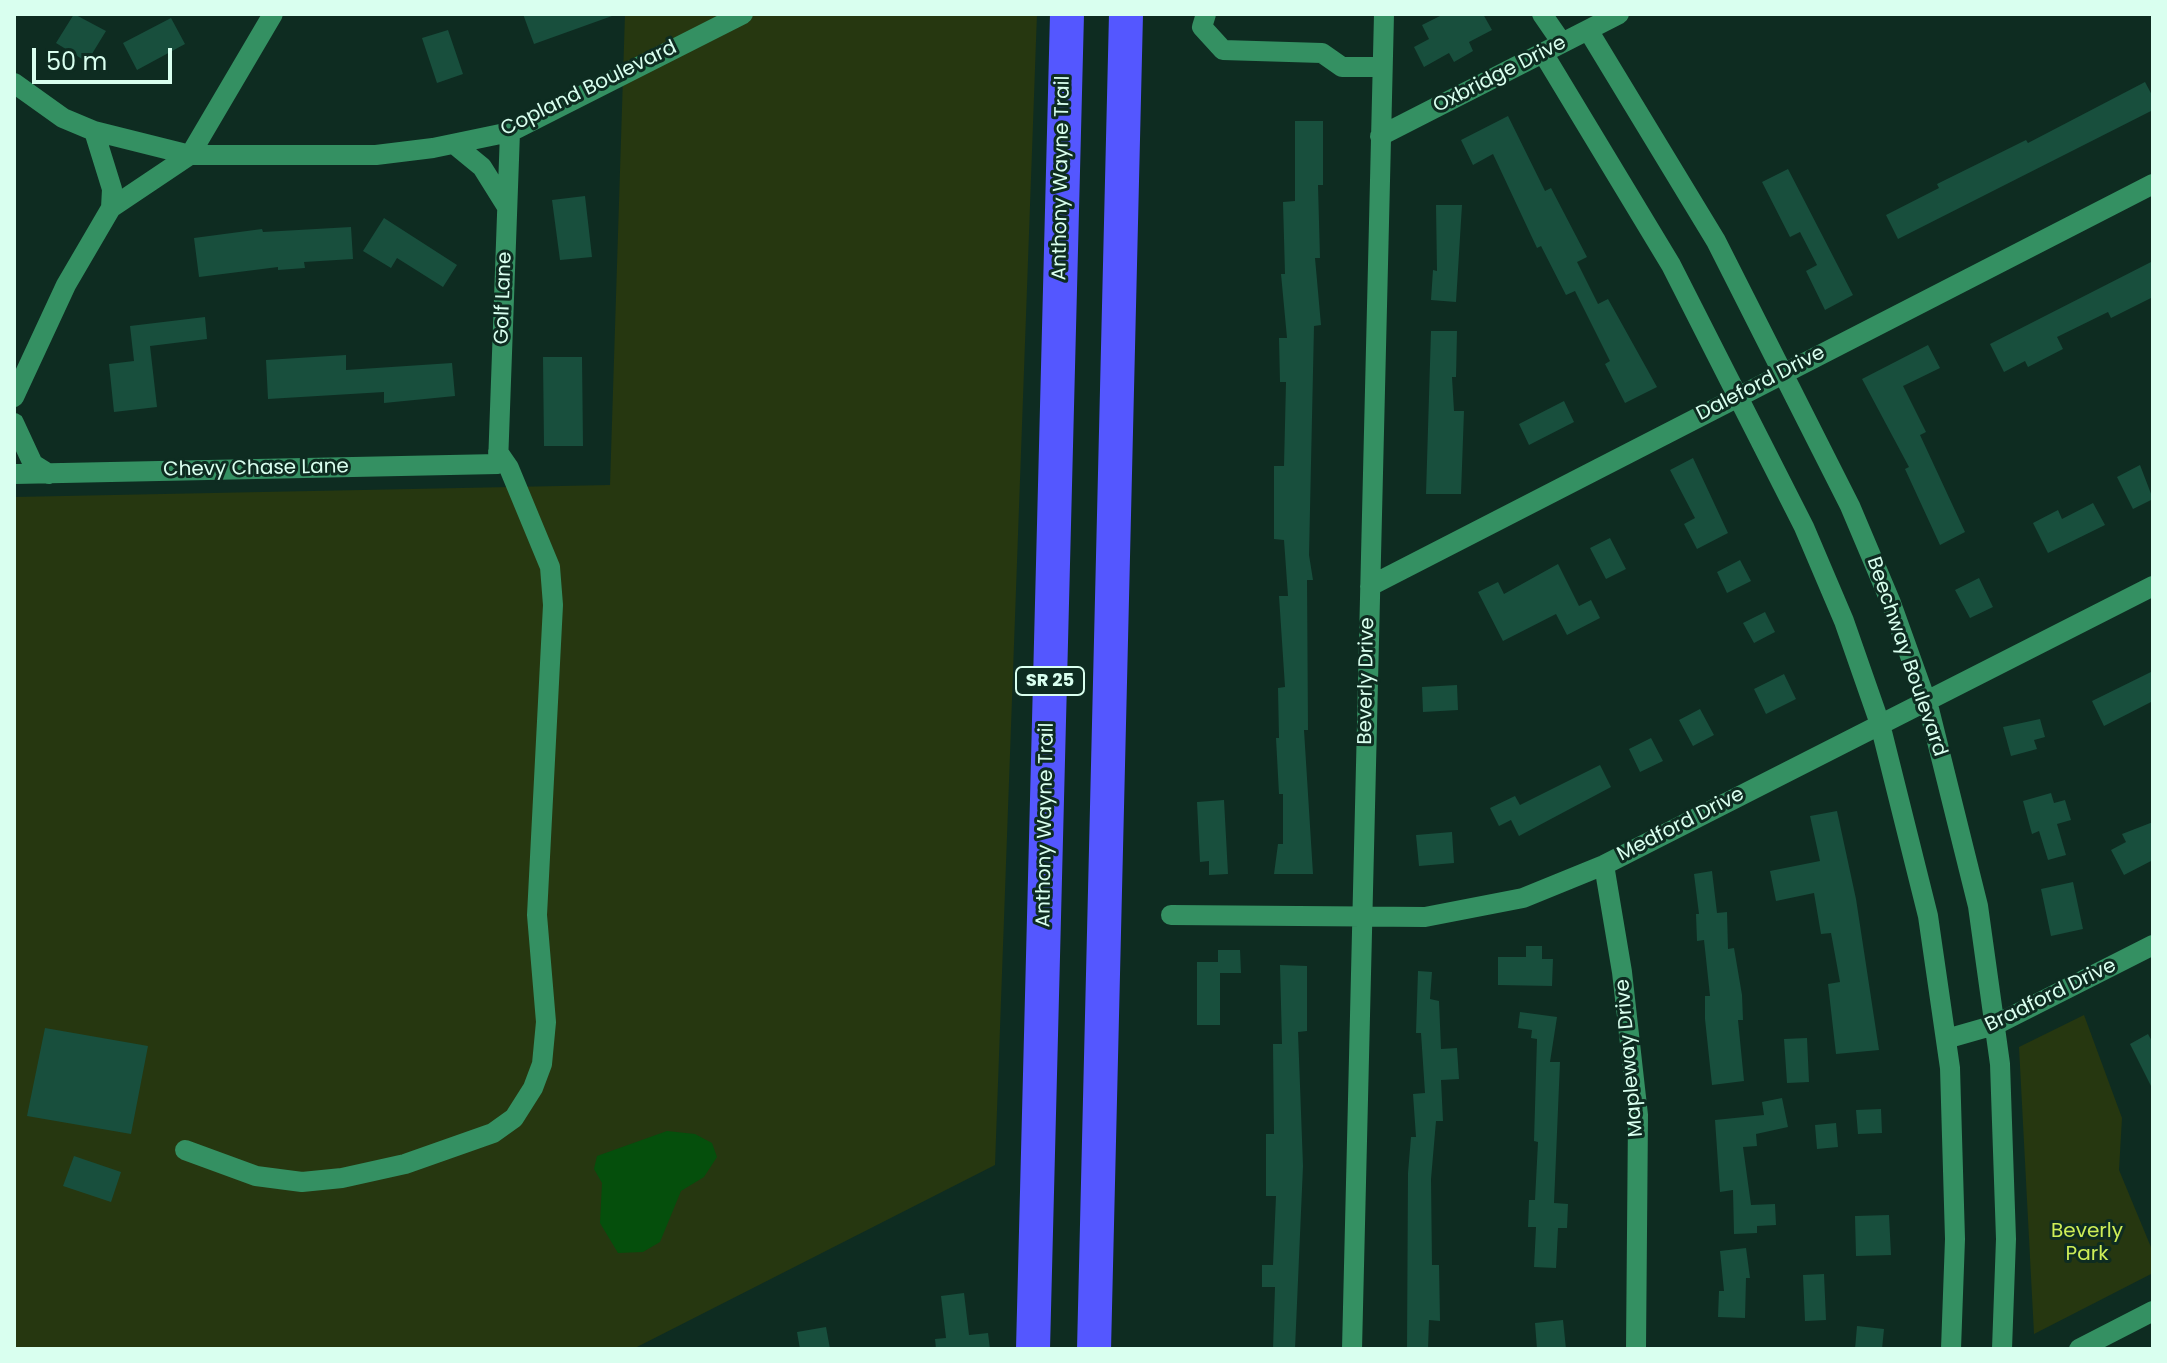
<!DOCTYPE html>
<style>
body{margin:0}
#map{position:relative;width:2167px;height:1363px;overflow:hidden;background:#0e2c21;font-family:Poppins,sans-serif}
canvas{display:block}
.frame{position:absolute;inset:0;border:16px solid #d9ffef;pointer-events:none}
.scale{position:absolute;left:32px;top:48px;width:140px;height:36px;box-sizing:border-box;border:4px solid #d9ffef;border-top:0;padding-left:10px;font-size:24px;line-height:28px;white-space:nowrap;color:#d9ffef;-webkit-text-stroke:6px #0e2c21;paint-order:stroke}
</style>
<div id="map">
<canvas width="2167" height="1363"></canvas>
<div class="frame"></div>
<div class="scale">50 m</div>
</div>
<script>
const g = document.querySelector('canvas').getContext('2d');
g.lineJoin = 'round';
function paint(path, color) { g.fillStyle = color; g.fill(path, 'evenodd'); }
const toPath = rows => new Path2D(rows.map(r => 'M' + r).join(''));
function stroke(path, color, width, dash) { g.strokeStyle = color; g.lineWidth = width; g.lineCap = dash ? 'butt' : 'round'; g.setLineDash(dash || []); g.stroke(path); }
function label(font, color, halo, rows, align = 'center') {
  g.font = font + ' Poppins,sans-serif'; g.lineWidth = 6; g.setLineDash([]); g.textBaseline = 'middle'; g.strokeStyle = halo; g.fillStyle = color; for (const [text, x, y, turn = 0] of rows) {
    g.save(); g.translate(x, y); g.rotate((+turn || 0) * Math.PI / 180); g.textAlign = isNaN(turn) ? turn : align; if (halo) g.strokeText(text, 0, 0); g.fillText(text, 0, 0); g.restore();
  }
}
const green = toPath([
 [625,14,1037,14,995,1165,633,1349,14,1349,14,497,610,485],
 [2084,1015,2122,1118,2119,1170,2153,1252,2153,1273,2034,1334,2019,1047]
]);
const water = toPath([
 [667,1131,695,1134,712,1143,717,1157,704,1177,681,1191,660,1242,643,1252,618,1253,600,1223,602,1183,594,1169,597,1156]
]);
const building = toPath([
 [74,14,106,31,87,62,56,43],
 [523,14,612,14,612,16,534,44],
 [1444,14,1483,14,1492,30,1469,42,1473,51,1454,62,1449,53,1424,67,1414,47,1429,39,1422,25],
 [171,18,185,44,137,70,123,43],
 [448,30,463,74,437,83,422,38],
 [2145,82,2153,97,2153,110,1898,239,1886,215,1939,188,1937,184,2026,140,2028,143],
 [1508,116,1545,191,1551,188,1587,257,1577,262,1598,304,1608,299,1657,387,1625,403,1605,364,1610,361,1575,291,1566,295,1541,246,1537,248,1493,154,1473,165,1461,140],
 [1295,121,1323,121,1323,185,1318,185,1320,258,1315,258,1321,325,1314,326,1309,555,1313,580,1307,580,1308,730,1304,730,1313,874,1274,874,1278,844,1283,844,1283,794,1279,794,1276,738,1279,738,1278,688,1285,687,1279,596,1288,596,1284,540,1274,539,1274,466,1284,466,1286,382,1280,382,1279,338,1287,338,1281,274,1285,274,1283,202,1295,201],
 [1788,169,1853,295,1825,310,1806,271,1817,265,1800,232,1790,237,1762,182],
 [585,196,592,257,560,260,552,200],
 [1436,205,1462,205,1456,302,1431,300,1433,270,1437,271],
 [384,218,457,265,443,287,397,258,391,268,363,251],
 [351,227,353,259,304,262,305,268,278,270,278,267,199,277,194,238,262,229,263,232],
 [2153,261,2153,297,2111,318,2108,312,2057,337,2063,349,2028,367,2025,361,2004,372,1990,344],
 [205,317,207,339,150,346,157,407,114,412,109,364,134,361,130,326],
 [1431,331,1457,331,1456,377,1452,377,1454,411,1464,411,1461,494,1426,494],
 [1928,345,1940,368,1903,386,1926,432,1920,435,1965,532,1940,545,1905,469,1909,467,1862,379],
 [346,355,346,370,452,363,455,396,384,403,384,392,268,399,266,360],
 [543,357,582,357,583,446,544,446],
 [1564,401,1574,422,1529,445,1519,424],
 [1693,458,1728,533,1697,549,1684,524,1695,518,1670,470],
 [2140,465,2153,499,2133,509,2117,477],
 [2093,503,2105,525,2048,553,2033,523,2058,510,2062,519],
 [1610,538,1626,569,1606,579,1590,548],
 [1740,560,1751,581,1727,593,1717,572],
 [1558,564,1579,606,1591,600,1600,618,1567,635,1556,614,1503,641,1478,592,1498,582,1504,594],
 [1979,578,1993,607,1970,618,1955,590],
 [1765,612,1775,632,1754,643,1743,623],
 [2153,671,2153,701,2104,726,2092,701],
 [1784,674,1796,699,1766,714,1754,689],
 [1457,685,1458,710,1423,712,1422,687],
 [1700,709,1714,735,1693,746,1679,720],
 [2040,719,2045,737,2034,740,2037,749,2011,756,2003,727],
 [1651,738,1663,761,1640,772,1629,749],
 [1600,765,1611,787,1519,836,1511,820,1499,826,1490,808,1515,796,1520,805],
 [2051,793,2054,803,2065,800,2071,820,2057,824,2066,855,2048,860,2039,831,2032,834,2023,801],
 [1224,800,1228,874,1209,875,1209,861,1200,862,1197,802],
 [1837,811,1856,899,1879,1050,1836,1054,1828,984,1840,982,1831,933,1821,934,1814,893,1776,901,1770,871,1820,861,1810,816],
 [2153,822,2153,860,2124,875,2111,850,2126,842,2122,834],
 [1452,832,1454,863,1419,866,1416,835],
 [1712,871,1717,913,1727,912,1728,949,1734,948,1742,995,1743,1020,1738,1020,1744,1081,1712,1085,1705,1019,1705,996,1710,996,1704,940,1697,941,1696,914,1699,914,1694,874],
 [2073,882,2083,929,2051,936,2041,889],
 [1526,946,1542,946,1542,959,1553,959,1552,986,1498,985,1498,957,1526,957],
 [1218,950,1240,950,1241,973,1220,973,1220,1025,1197,1025,1197,962,1218,962],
 [1280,965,1307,966,1307,1031,1298,1032,1303,1166,1295,1349,1273,1349,1275,1287,1262,1287,1262,1265,1273,1265,1276,1196,1266,1196,1266,1134,1274,1134,1273,1044,1282,1044],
 [1418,971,1432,972,1430,999,1439,1001,1441,1049,1457,1048,1459,1079,1441,1080,1443,1121,1436,1121,1431,1179,1432,1265,1439,1265,1440,1321,1429,1320,1428,1349,1407,1349,1408,1173,1411,1137,1416,1137,1413,1094,1425,1093,1421,1033,1416,1033],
 [1520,1012,1557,1017,1550,1062,1560,1062,1554,1203,1568,1204,1567,1228,1558,1228,1556,1268,1534,1267,1536,1227,1528,1227,1529,1200,1535,1200,1538,1142,1534,1141,1537,1039,1531,1038,1532,1030,1518,1028],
 [45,1028,148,1046,131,1134,27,1116],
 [2148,1034,2153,1043,2153,1090,2130,1044],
 [1807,1038,1809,1082,1787,1083,1784,1039],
 [1782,1098,1788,1127,1756,1134,1757,1146,1743,1147,1751,1205,1775,1204,1776,1225,1757,1226,1757,1233,1734,1234,1733,1190,1720,1192,1715,1120,1764,1115,1762,1102],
 [1881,1109,1882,1133,1858,1134,1856,1110],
 [1836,1123,1838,1147,1817,1149,1815,1125],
 [74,1156,121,1172,111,1202,63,1186],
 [1889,1215,1891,1255,1856,1256,1855,1216],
 [1746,1248,1750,1278,1746,1278,1745,1318,1718,1317,1719,1291,1724,1291,1720,1251],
 [1824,1274,1826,1320,1805,1321,1803,1275],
 [964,1293,969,1335,988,1333,990,1349,936,1349,935,1339,946,1338,941,1296],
 [1563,1320,1566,1349,1537,1349,1535,1323],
 [1857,1326,1884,1329,1882,1349,1855,1349],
 [826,1327,830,1349,800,1349,797,1332]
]);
const minor = toPath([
 [1206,14,1202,27,1223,50,1322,53,1342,67,1382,67],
 [1542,14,1562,43],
 [1588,30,1716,241,1850,506,1891,603,1929,709,1978,906,2000,1064,2006,1239,2002,1349],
 [1543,53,1671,265,1804,527,1844,621,1880,724,1928,916,1950,1068,1955,1239,1951,1349],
 [14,83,63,118,94,131,190,155,376,155,433,148,510,132,743,14],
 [94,131,112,189,111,208],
 [1380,136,1619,14],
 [454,144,482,167,507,207],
 [14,397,66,285,111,208,190,155,273,14],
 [14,423,33,464,49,474],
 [14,474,498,464,510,132],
 [1370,586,2153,184],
 [1604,865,1622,972,1638,1115,1636,1349],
 [1171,915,1425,917,1523,898,1604,865,2153,586],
 [1946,1039,1995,1025,2153,945],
 [185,1150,256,1176,302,1182,342,1178,405,1164,493,1133,514,1118,533,1088,542,1064,546,1022,537,915,553,605,550,567,509,468,498,452],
 [1352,1349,1384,14],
 [2079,1349,2153,1311]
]);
const highway = toPath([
 [1033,1349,1067,14],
 [1094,1349,1126,14]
]);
const shields = [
 [1050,681,68]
];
const shieldNames = [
 ["SR 25",1050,681]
];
const streetNames = [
 ["Oxbridge Drive",1500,75,-27],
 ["Copland Boulevard",589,89,-26],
 ["Anthony Wayne Trail",1062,178,-89],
 ["Golf Lane",504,298,-88],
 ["Daleford Drive",1761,384,-27],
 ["Chevy Chase Lane",256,469,-1],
 ["Beechway Boulevard",1906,657,71],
 ["Beverly Drive",1367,681,-89],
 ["Anthony Wayne Trail",1046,825,-89],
 ["Medford Drive",1681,825,-27],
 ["Bradford Drive",2051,996,-26],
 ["Mapleway Drive",1630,1058,-95]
];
const parkNames = [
 ["Beverly",2087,1232],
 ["Park",2087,1255]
];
paint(green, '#263710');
paint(water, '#054f0c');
paint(building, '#184f3d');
stroke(minor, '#349062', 20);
stroke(highway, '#5457ff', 34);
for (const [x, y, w] of shields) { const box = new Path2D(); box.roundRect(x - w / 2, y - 14, w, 28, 6); g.fillStyle = '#0e2c21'; g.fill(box); stroke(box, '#d9ffef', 2); }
label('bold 18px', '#d9ffef', null, shieldNames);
label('20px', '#d9ffef', '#0e2c21', streetNames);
label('20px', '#cded57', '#0e2c21', parkNames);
</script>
